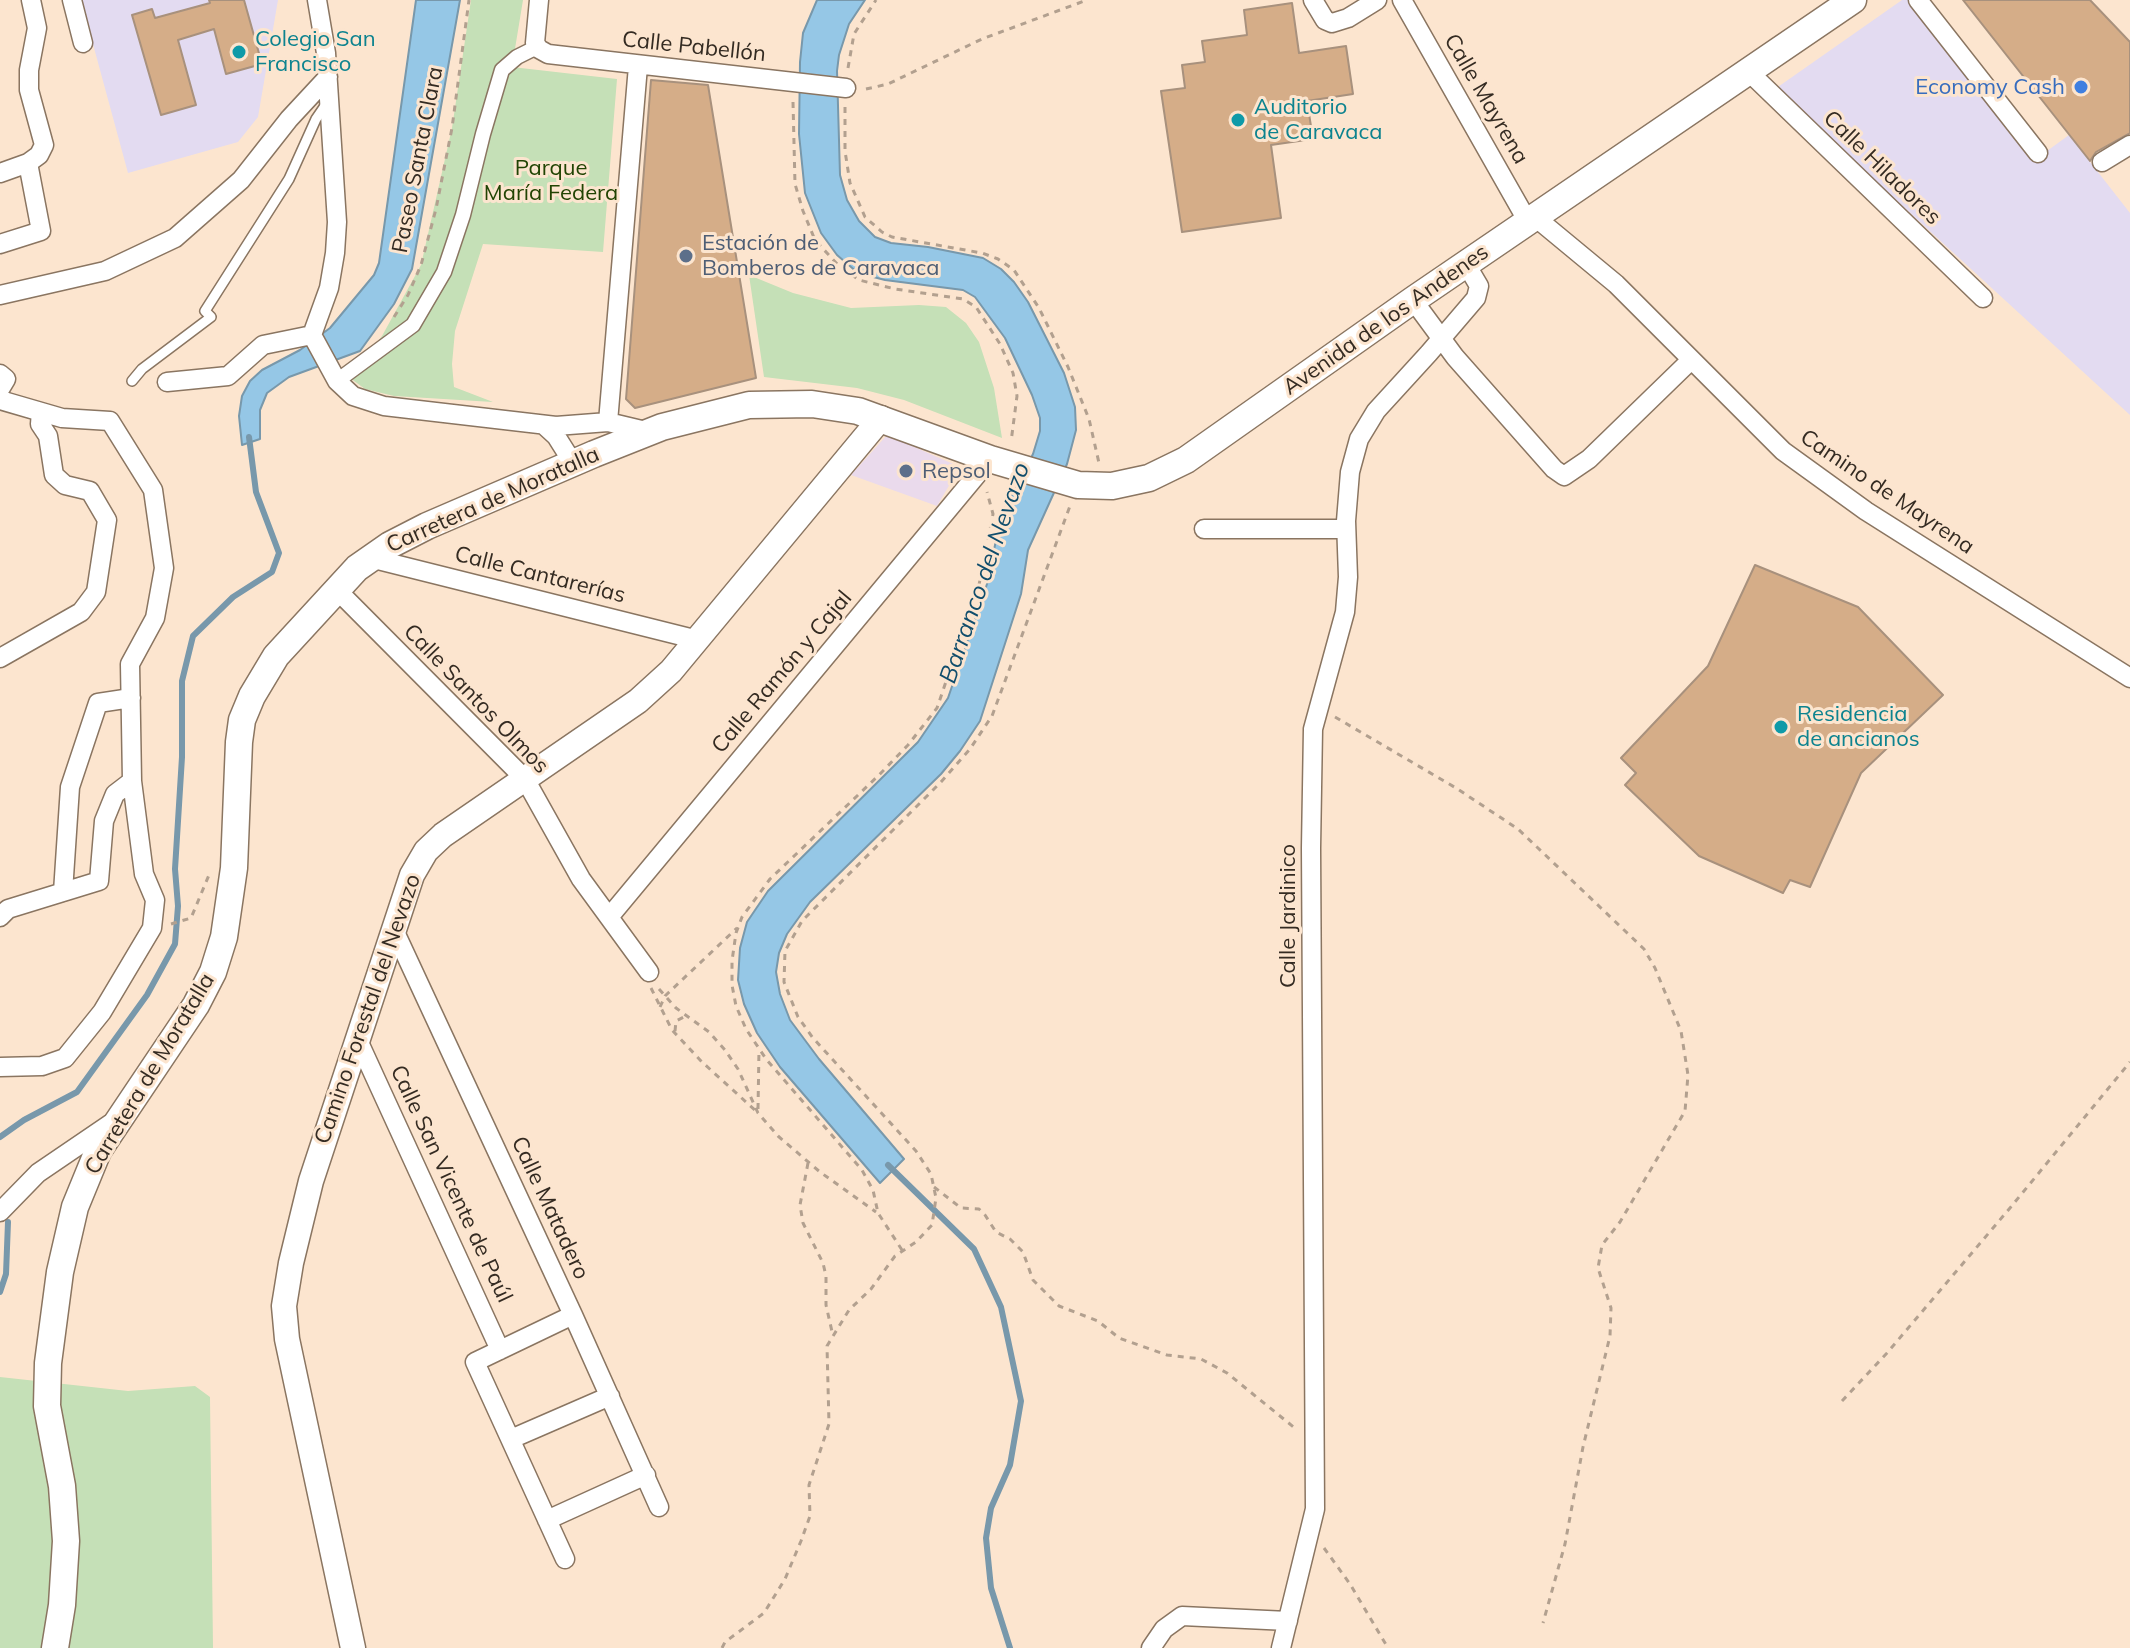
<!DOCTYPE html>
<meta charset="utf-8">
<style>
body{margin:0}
canvas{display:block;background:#fce5cf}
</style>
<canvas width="2130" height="1648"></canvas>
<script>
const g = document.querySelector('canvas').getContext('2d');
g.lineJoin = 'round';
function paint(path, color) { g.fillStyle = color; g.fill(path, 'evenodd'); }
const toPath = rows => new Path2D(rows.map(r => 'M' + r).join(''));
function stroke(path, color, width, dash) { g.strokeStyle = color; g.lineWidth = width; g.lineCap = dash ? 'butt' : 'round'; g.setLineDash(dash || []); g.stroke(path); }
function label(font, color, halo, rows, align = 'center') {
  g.font = font + ' Mulish,sans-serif'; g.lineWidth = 6; g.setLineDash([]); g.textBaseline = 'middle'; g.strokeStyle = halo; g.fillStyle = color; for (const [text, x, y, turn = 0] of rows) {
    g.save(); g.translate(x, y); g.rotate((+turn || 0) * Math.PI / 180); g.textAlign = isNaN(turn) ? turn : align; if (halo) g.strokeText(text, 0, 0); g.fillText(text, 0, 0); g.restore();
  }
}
const commercial = toPath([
 [887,435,960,467,937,506,851,475]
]);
const education = toPath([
 [81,0,278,0,258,117,238,142,128,173],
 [1902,0,1911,0,2036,159,2069,135,2130,213,2130,415,1775,89]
]);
const green = toPath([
 [471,0,523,0,512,67,617,79,603,252,483,244,455,331,452,364,454,387,493,402,394,396,365,389,350,378,382,336,421,265,452,128],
 [749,275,793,293,851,308,919,305,946,307,966,323,979,342,994,388,1002,438,904,400,857,388,764,377],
 [0,1377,128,1391,195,1386,210,1397,213,1648,0,1648]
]);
const water = toPath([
 [416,0,460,0,412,269,394,304,360,351,289,377,267,393,260,410,260,439,242,445,239,416,242,396,250,381,262,370,300,350,330,328,374,275,379,263,416,0],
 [817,0,865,0,849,24,839,55,837,71,840,175,847,200,859,221,875,237,891,243,928,247,983,258,1001,269,1014,282,1028,302,1064,373,1075,407,1076,430,1067,464,1028,550,1021,594,980,721,960,751,941,774,810,902,787,934,779,953,776,972,780,994,790,1020,819,1059,904,1159,880,1183,780,1067,757,1033,744,1004,738,980,740,948,747,922,768,891,918,742,948,698,987,584,1001,516,1033,454,1040,431,1040,418,1032,395,1005,338,975,297,963,290,885,280,858,273,837,255,821,233,805,193,799,134,800,62,803,33,817,0]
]);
const stream = toPath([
 [0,1137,24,1120,77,1092,147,995,175,944,178,906,175,869,182,757,182,681,193,636,233,597,272,572,279,553,256,492,249,437],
 [888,1165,974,1249,1001,1307,1021,1401,1010,1465,991,1508,986,1538,991,1588,1010,1648],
 [0,1292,6,1274,8,1222]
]);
const building = toPath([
 [209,0,244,0,262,64,226,74,214,29,178,40,196,105,161,115,132,15,152,9,155,18,210,3,209,0],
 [1963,0,2090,0,2130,42,2130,133,2096,152,2090,161,1963,0],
 [1292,3,1299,53,1346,46,1353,94,1307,101,1313,139,1271,145,1281,218,1182,232,1161,91,1185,88,1182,65,1205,62,1202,41,1247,35,1244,10,1292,3],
 [651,80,708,85,756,378,635,408,626,399,651,80],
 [1755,565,1858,607,1943,695,1861,773,1810,887,1790,880,1783,893,1699,856,1625,785,1636,773,1621,758,1708,666,1755,565]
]);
const path = toPath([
 [848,68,854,34,876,0],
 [866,89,888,84,982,39,1087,0],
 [793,102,795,184,803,211,815,240,838,265,859,280,895,289,963,299,976,307,1000,344,1013,373,1017,396,1011,442],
 [845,107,845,151,850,183,865,217,882,232,892,237,982,253,998,259,1014,270,1039,308,1068,367,1089,419,1099,463],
 [394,317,408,295,421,265,436,209,452,128,469,0],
 [1335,717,1456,788,1518,829,1644,949,1655,968,1681,1031,1688,1075,1685,1111,1620,1222,1602,1245,1598,1268,1611,1308,1610,1336,1583,1447,1565,1544,1543,1623],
 [171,924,191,918,209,875],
 [651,988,672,1030,702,1062,756,1111],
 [659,989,676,1008,709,1032,725,1050,738,1069,758,1113,778,1136,820,1172,876,1212],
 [660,1007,665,996,737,928],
 [675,1031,676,1021,688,1015],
 [758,1109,759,1049],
 [808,1163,800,1205,803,1223,823,1263,826,1276,826,1305,833,1336],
 [934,1187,961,1208,979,1209,985,1215,996,1232,1010,1239,1023,1252,1033,1280,1059,1306,1098,1321,1119,1338,1167,1355,1201,1359,1227,1373,1296,1429],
 [902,1250,878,1213,873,1190,862,1170,766,1059,746,1029,736,1006,732,985,732,961,736,933,742,917,770,879,879,775,908,745,937,708,979,585,993,514,987,492],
 [1842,1401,1887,1353,2010,1208,2130,1062],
 [1324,1548,1350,1584,1388,1648],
 [722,1648,725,1642,764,1613,785,1579,801,1541,810,1516,809,1485,829,1424,827,1346,849,1310,871,1289,895,1256,916,1242,932,1225,936,1198,931,1174,916,1151,813,1038,798,1017,784,982,785,951,802,921,941,782,970,749,992,716,1070,506]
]);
const service = toPath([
 [132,381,142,369,211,317,205,311,289,179,316,119,327,103]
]);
const pedestrian = toPath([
 [337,381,413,325,444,272,463,215,483,134,502,70,517,57,537,47]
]);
const minor = toPath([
 [72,0,83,43],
 [317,0,326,53,337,222,335,253,329,288,312,335,337,381,353,396,384,406,556,426,608,422,650,432],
 [539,0,535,43,539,49,548,54,846,88],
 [1313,0,1325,20,1332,23,1348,18,1377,0],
 [1402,0,1528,222],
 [1918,0,2038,153],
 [1749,72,1983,298],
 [2102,162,2130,145],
 [0,173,28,163,39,155,44,145,29,90,29,70,37,28,31,0],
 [1535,217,1616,284,1783,451,1866,511,2130,678],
 [0,244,41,231,28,163],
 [0,295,105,271,175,238,241,180,289,119,328,77],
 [1413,300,1455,357,1554,469,1564,476,1589,459,1691,360],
 [0,374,6,379,0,389],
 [167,382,228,376,263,345,312,335],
 [0,400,62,418,110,421,153,490,164,568,155,618,130,664,132,781,144,874,155,900,152,928,102,1012,65,1058,42,1066,0,1067],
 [608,422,638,66],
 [544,425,556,436,573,463],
 [1204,529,1346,529],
 [370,558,698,640],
 [336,589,525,779,581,879,649,972],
 [0,658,81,612,96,592,107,520,90,491,65,485,54,475,48,436,40,424,41,412],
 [63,892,70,787,98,703,131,698],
 [610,916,990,459],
 [0,917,8,909,99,881,104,821,115,794,132,781],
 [395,932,573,1315,659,1507],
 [357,1038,500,1350],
 [0,1212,38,1173,110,1124],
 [511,1439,610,1396],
 [547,1520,646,1475],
 [565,1559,475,1362,573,1315],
 [1151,1648,1164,1629,1182,1616,1288,1621],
 [1281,1648,1315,1509,1311,848,1313,729,1345,612,1348,577,1346,521,1350,472,1359,439,1376,411,1429,353,1476,298,1479,286,1466,264]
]);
const tertiary = toPath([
 [353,1648,287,1339,284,1306,291,1263,311,1181,412,875,426,851,443,835,638,701,671,671,881,418]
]);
const secondary = toPath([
 [55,1648,62,1605,66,1541,62,1486,47,1406,48,1363,60,1272,75,1207,98,1151,196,1005,213,972,224,937,234,868,239,742,242,720,252,696,276,656,357,568,390,545,427,526,594,454,662,427,749,405,812,404,858,411,990,459,1078,485,1112,486,1149,478,1186,460,1413,300,1853,0]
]);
const markers = [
 [239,52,8,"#0f9aa8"],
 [2081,87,8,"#3f7fe0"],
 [1238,120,8,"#0f9aa8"],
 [686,256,8,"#5c6f8a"],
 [906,471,8,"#5c6f8a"],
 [1781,727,8,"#0f9aa8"]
];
const cultureNames = [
 ["Colegio San",255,39],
 ["Francisco",255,64],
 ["Auditorio",1254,107],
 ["de Caravaca",1254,132],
 ["Residencia",1797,714],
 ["de ancianos",1797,739]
];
const streetNames = [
 ["Calle Pabellón",694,47,6],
 ["Calle Mayrena",1486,99,60],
 ["Paseo Santa Clara",418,160,-79],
 ["Calle Hiladores",1882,168,44],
 ["Avenida de los Andenes",1386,320,-35],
 ["Camino de Mayrena",1887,492,34],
 ["Carretera de Moratalla",493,500,-24],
 ["Calle Cantarerías",540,575,14],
 ["Calle Ramón y Cajal",782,672,-50],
 ["Calle Santos Olmos",476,699,46],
 ["Calle Jardinico",1288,916,-90],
 ["Camino Forestal del Nevazo",368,1009,-71],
 ["Carretera de Moratalla",150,1074,-59],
 ["Calle San Vicente de Paúl",451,1184,65],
 ["Calle Matadero",550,1208,65]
];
const shopNames = [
 ["Economy Cash",2065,87]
];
const parkNames = [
 ["Parque",551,168],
 ["María Federa",551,193]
];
const serviceNames = [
 ["Estación de",702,243],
 ["Bomberos de Caravaca",702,268],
 ["Repsol",922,471]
];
const waterNames = [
 ["Barranco del Nevazo",985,573,-71]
];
paint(commercial, '#eadaec');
paint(education, '#e3dbf1');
paint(green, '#c5e0b7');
paint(water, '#95c7e6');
stroke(water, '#7898ab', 2);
stroke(stream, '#7898ab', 6);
paint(building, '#d5ad88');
stroke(building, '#a8917d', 2);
stroke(service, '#8a7561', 12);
stroke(pedestrian, '#8a7561', 17);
stroke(minor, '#8a7561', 21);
stroke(tertiary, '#8a7561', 27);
stroke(secondary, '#8a7561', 29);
stroke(path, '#b2a08f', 3, [6, 6]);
stroke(service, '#fff', 9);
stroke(pedestrian, '#fff', 14);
stroke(minor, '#fff', 18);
stroke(tertiary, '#fff', 24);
stroke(secondary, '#fff', 26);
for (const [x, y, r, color] of markers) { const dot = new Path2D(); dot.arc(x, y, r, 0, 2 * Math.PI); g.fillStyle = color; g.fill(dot); stroke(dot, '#fce5cf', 3); }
label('22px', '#0d838f', '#fce5cf', cultureNames, 'left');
label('22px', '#342b22', '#fce5cf', streetNames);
label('22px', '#366cbe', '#fce5cf', shopNames, 'right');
label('22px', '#214403', '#fce5cf', parkNames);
label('22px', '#4e5e75', '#fce5cf', serviceNames, 'left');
label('italic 24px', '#104d6c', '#fce5cf', waterNames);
</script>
